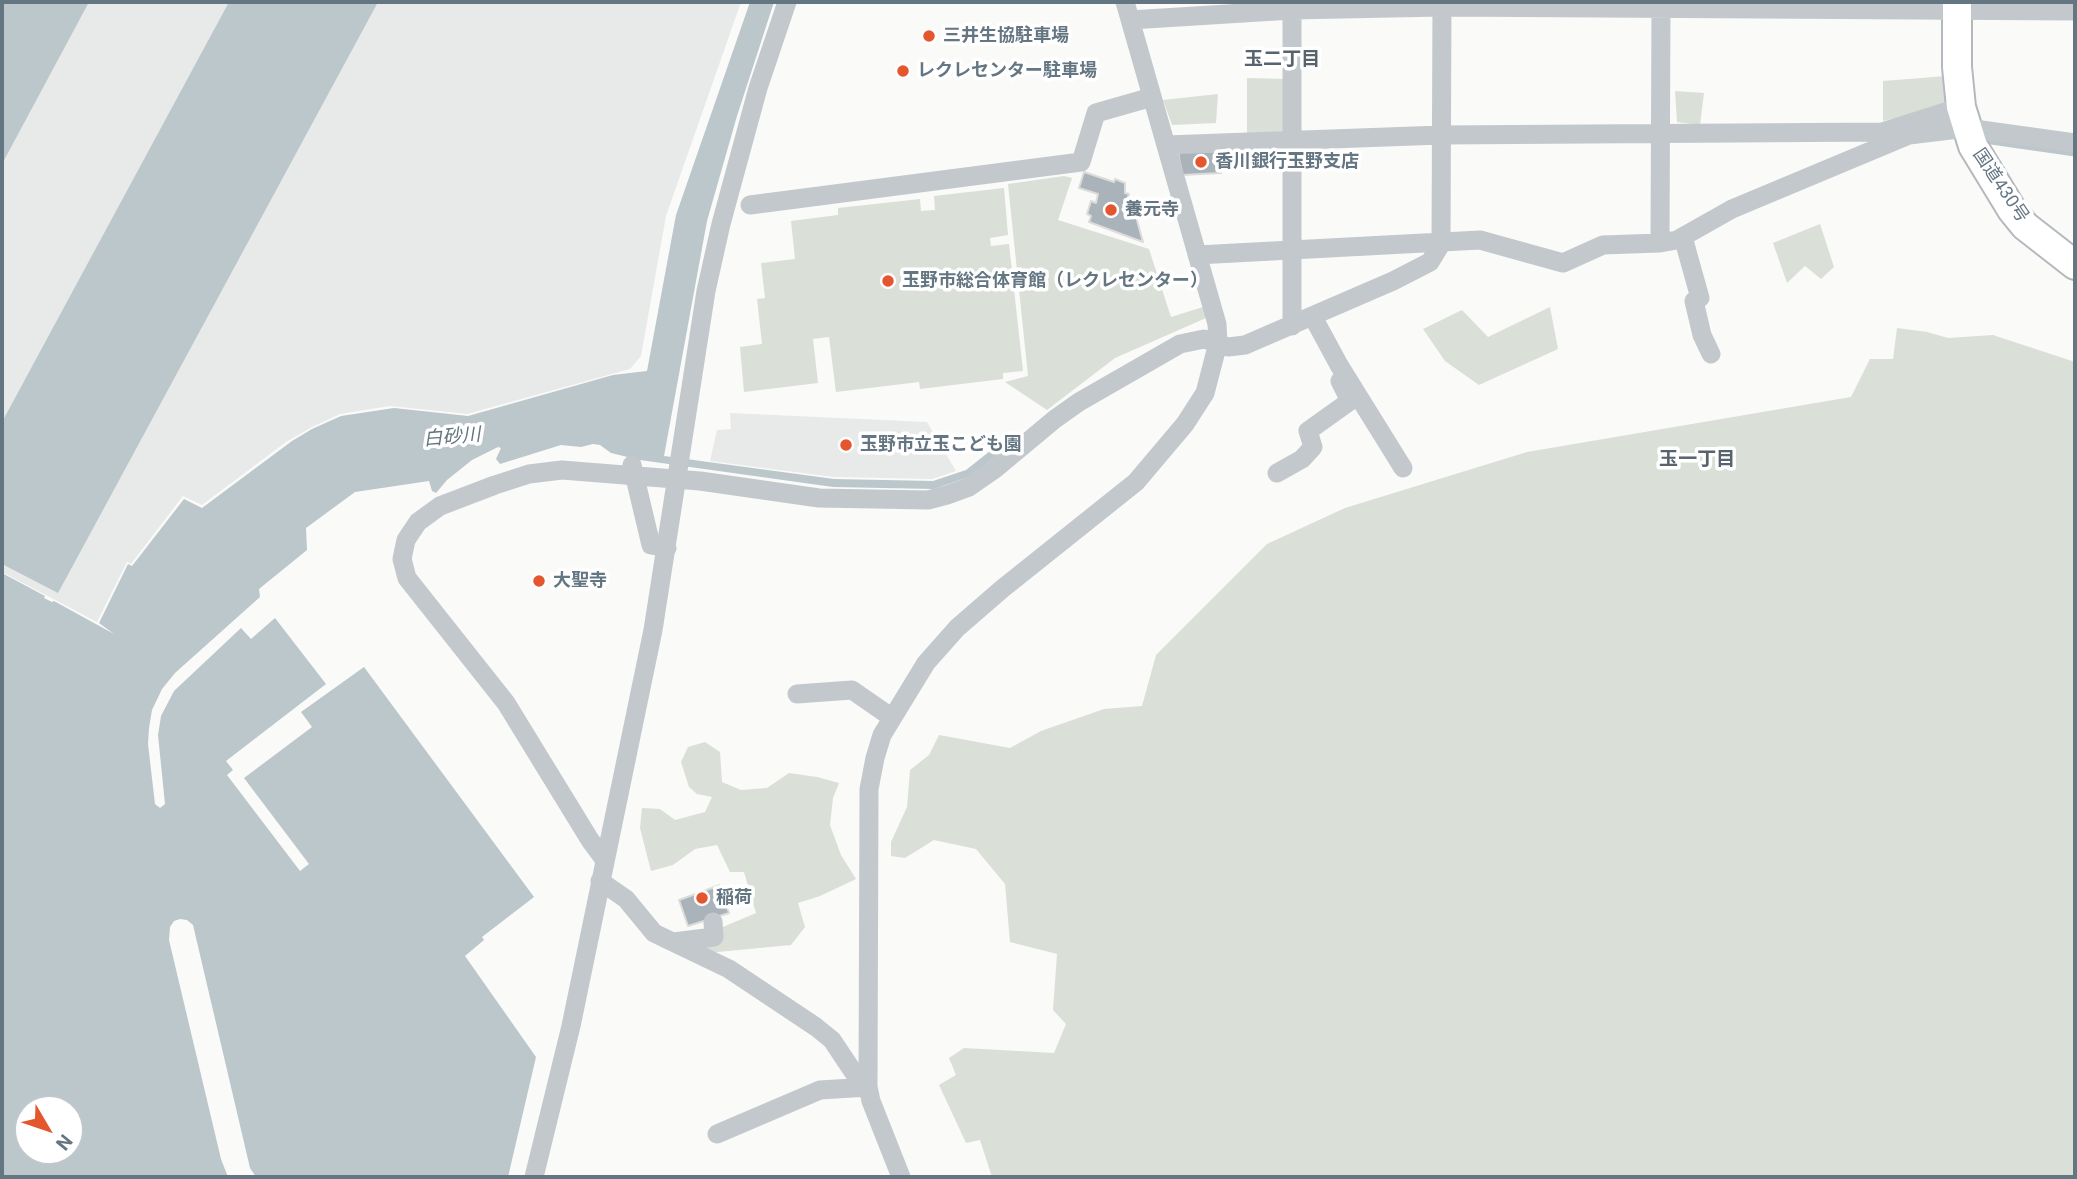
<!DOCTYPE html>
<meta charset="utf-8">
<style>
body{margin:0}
#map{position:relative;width:2077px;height:1179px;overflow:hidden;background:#fafaf8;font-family:Roboto,sans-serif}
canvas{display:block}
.frame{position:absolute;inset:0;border:4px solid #657683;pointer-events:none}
.north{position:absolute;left:14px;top:1095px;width:70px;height:70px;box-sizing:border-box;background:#fff;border:2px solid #c1c8cd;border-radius:50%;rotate:129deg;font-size:19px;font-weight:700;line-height:28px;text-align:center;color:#657683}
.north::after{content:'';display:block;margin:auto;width:24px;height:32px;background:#e4572e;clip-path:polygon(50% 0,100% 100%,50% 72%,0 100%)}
</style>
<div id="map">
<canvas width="2077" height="1179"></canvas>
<div class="frame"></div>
<div class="north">N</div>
</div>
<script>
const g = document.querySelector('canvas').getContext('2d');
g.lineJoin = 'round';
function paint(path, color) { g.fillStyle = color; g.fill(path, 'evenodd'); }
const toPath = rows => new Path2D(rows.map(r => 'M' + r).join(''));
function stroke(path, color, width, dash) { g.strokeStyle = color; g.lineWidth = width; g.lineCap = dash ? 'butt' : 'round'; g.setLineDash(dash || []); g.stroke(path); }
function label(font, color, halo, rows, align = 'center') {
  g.font = font + ' Roboto,"Noto Sans JP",sans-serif'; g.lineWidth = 7; g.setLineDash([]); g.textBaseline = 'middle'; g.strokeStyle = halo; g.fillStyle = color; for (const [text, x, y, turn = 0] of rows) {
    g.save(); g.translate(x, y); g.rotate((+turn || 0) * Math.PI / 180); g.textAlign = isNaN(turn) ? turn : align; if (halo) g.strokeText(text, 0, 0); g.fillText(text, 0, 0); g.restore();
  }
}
const built = toPath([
 [2,2,741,2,666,216,641,356,630,369,467,414,390,406,340,414,312,427,286,442,202,505,183,496,131,564,127,562,97,622,2,572],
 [730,413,927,422,956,471,932,479,833,477,710,461,717,430,731,429]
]);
const green = toPath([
 [1946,76,1945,107,1883,121,1883,81],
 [1247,78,1285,79,1285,136,1247,136],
 [1675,91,1704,93,1700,125,1677,122],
 [1218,94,1216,123,1172,125,1163,100],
 [1064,176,1072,178,1058,220,1149,249,1171,317,1203,307,1206,318,1115,358,1047,410,1005,382,1028,376,1008,184],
 [1004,188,1008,235,990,238,991,246,1009,244,1023,371,1003,373,1003,379,920,389,919,382,836,392,829,337,813,339,818,383,744,392,740,347,762,344,757,299,765,298,761,263,795,259,791,221,838,215,838,208,920,199,921,211,935,210,934,196],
 [1820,224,1834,267,1821,279,1805,266,1787,283,1773,243],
 [1550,307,1558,349,1479,385,1445,361,1423,329,1462,310,1488,337],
 [1897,328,1927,332,1948,338,1993,335,2075,362,2075,1177,992,1177,980,1140,966,1143,939,1085,956,1075,949,1058,964,1048,1054,1053,1066,1024,1053,1010,1057,954,1010,942,1005,884,976,849,934,840,905,858,891,856,891,842,907,807,910,770,929,755,939,735,1010,748,1041,731,1104,709,1142,706,1156,655,1267,544,1345,508,1527,452,1851,397,1870,359,1893,359],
 [705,742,720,752,722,782,741,790,767,788,789,773,817,777,839,783,833,798,830,825,841,855,856,879,820,896,798,903,805,927,791,945,707,953,693,945,718,929,756,913,744,872,730,872,717,845,695,849,673,865,651,871,640,828,642,808,660,809,675,820,705,812,712,797,697,794,689,787,681,762,688,747]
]);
const water = toPath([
 [2,2,89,2,2,164],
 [229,2,378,2,58,593,2,564,2,422],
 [750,2,774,2,737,116,707,221,664,456,834,479,933,481,966,470,1009,436,1015,442,969,477,934,489,833,487,740,474,640,460,611,453,600,445,593,444,581,447,561,445,500,464,496,459,501,448,498,447,472,460,447,480,436,493,432,491,429,481,355,492,306,528,307,550,259,589,260,597,175,673,162,689,152,710,149,728,148,744,155,804,160,808,165,804,158,735,161,716,174,691,241,628,251,639,275,618,326,684,226,761,233,770,227,775,300,871,309,864,244,778,312,727,301,712,364,667,534,897,482,937,484,940,465,956,536,1057,508,1177,256,1177,250,1168,193,925,187,920,180,919,174,921,170,927,169,940,221,1159,228,1177,2,1177,2,573,45,596,44,598,52,602,54,601,114,634,99,623,128,564,132,566,184,499,202,508,292,441,312,429,341,416,394,408,468,416,613,375,647,371,676,215],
 [28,1109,70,1109,70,1151,28,1151]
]);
const stream = toPath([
 [1984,141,2075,154]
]);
const building = toPath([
 [1223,151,1221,173,1182,175,1178,152,1223,151],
 [1084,172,1114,182,1115,179,1125,183,1125,193,1129,194,1126,203,1133,206,1143,242,1089,222,1091,216,1087,214,1091,201,1096,203,1098,194,1079,188,1084,172],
 [720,885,729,913,688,926,679,900,720,885]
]);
const minor = toPath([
 [1130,20,1292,10,1442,7,2075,11],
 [1166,145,1441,135,1882,132,1961,107],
 [750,205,1081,162,1096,113,1152,97],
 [1683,237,1700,298,1694,301,1702,335,1711,354],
 [1660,243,1661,2],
 [1197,255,1480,240,1563,263,1603,245,1660,243,1677,240,1732,209,1909,135,1967,128,2075,143],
 [1313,317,1339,365,1403,468],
 [1292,326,1292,2],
 [632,465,651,545,667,548],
 [1277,473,1302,459,1313,447,1308,431,1350,401,1340,381],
 [797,694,852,690,891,717],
 [604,859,590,840,506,703,407,578,402,559,406,540,418,522,440,506,495,485,529,474,562,470,700,481,819,498,928,500,947,495,969,487,995,469,1055,419,1079,402,1180,344,1204,339,1228,347,1245,345,1393,281,1430,262,1441,244,1442,2],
 [600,881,626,899,654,933,729,969,816,1027,832,1040,854,1073,868,1087],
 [673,942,714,937,713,922],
 [717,1134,820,1090,868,1087],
 [534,1177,571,1026,653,630,706,291,721,224,758,88,787,2],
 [901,1177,871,1101,868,1087,869,789,875,758,882,735,926,663,957,628,1002,589,1136,482,1185,424,1205,393,1218,343,1217,324,1125,2]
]);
const highway = toPath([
 [1957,2,1957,67,1961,107,1973,146,2012,210,2025,226,2075,265]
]);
const markers = [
 [929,36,7,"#e4572e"],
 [903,71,7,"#e4572e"],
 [1201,162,7,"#e4572e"],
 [1111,210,7,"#e4572e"],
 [888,281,7,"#e4572e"],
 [846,445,7,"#e4572e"],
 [539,581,7,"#e4572e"],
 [702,898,7,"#e4572e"]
];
const poiNames = [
 ["三井生協駐車場",943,36],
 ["レクレセンター駐車場",917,71],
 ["香川銀行玉野支店",1215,162],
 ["養元寺",1125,210],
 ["玉野市総合体育館（レクレセンター）",902,281],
 ["玉野市立玉こども園",860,445],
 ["大聖寺",553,581],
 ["稲荷",716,898]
];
const streetNames = [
 ["国道430号",2000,186,56]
];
const neighbourhoodNames = [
 ["玉二丁目",1282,60],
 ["玉一丁目",1697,460]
];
const waterNames = [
 ["白砂川",452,438,-5]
];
paint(built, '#e8e9e9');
paint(green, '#dadfd7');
paint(water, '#bbc7cb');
stroke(stream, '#bbc7cb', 5);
paint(building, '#aab3b9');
stroke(building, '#dcdcda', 2);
stroke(highway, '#b4b9bd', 32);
stroke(minor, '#c3c8cc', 19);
stroke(highway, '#fff', 28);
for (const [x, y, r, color] of markers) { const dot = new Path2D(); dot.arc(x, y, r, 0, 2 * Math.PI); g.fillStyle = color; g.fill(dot); stroke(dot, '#fff', 2.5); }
label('bold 18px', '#657683', '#fff', poiNames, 'left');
label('18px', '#657683', '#fff', streetNames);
label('bold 19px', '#57646e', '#fff', neighbourhoodNames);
label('italic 19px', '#60757c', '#fff', waterNames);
</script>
